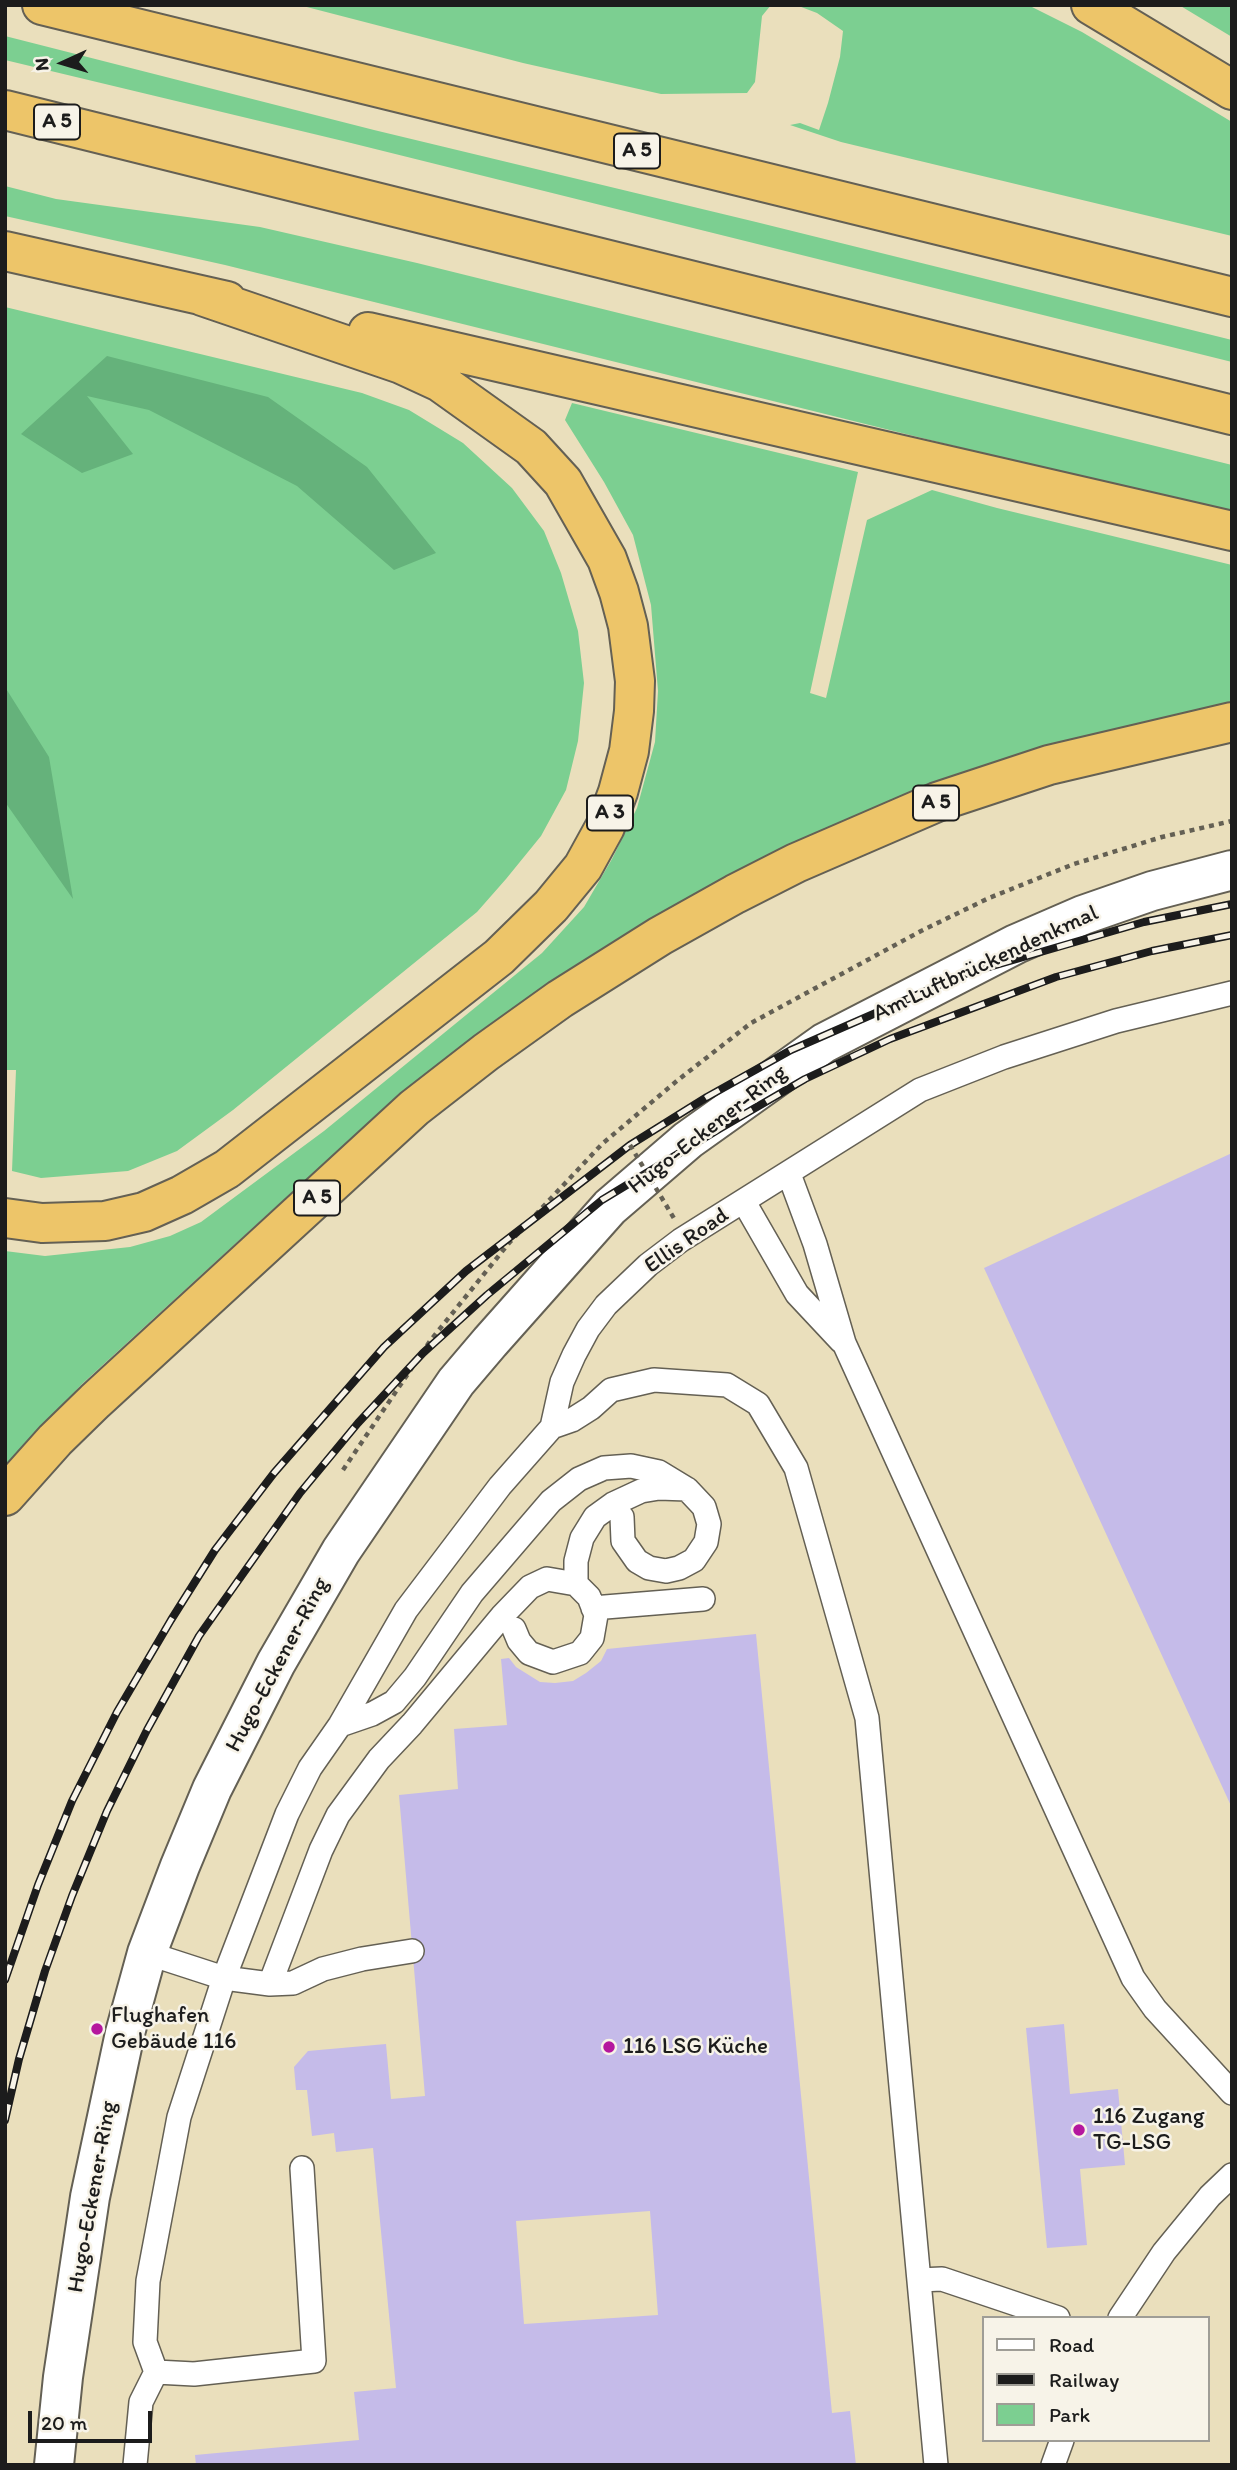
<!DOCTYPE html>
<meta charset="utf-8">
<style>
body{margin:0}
#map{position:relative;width:1237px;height:2470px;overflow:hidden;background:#eadfbc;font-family:Itim,sans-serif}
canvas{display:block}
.frame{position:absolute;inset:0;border:7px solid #1c1c1c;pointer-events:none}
.legend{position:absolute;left:982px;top:2316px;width:228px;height:126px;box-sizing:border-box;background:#f7f3e8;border:2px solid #9f9d96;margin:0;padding:9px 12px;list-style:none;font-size:21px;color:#1c1c1c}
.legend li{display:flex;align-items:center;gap:14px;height:35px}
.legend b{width:35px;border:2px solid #9f9d96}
.north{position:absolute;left:28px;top:28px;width:70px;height:70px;-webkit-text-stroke:5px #f7f3e8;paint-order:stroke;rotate:266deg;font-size:19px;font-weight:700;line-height:28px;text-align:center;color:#1c1c1c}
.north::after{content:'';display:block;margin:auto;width:24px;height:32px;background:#1c1c1c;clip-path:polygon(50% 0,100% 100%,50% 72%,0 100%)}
.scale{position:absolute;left:28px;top:2411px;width:124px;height:32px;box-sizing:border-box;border:4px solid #1c1c1c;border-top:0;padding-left:9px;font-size:21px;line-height:24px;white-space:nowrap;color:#1c1c1c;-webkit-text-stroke:5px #f7f3e8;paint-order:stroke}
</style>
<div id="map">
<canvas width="1237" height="2470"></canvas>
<div class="frame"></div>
<ul class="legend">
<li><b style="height:9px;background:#fff"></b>Road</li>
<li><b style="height:9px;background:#1c1c1c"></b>Railway</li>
<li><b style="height:19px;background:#7ccf91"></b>Park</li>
</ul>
<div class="north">N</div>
<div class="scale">20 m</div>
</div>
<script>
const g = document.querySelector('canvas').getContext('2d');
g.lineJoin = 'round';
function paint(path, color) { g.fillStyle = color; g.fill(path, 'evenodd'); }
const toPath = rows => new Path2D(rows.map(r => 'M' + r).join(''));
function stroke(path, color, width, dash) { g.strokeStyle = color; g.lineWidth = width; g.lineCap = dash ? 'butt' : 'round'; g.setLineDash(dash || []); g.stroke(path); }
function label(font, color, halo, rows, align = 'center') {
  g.font = font + ' Itim,sans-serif'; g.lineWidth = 5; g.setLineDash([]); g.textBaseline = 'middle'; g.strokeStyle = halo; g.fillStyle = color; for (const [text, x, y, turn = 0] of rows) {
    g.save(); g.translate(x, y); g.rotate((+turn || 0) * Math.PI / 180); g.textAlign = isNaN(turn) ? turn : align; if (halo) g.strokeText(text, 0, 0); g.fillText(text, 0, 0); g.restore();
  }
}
const green = toPath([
 [299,5,629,7,771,5,762,16,755,82,747,93,661,94,523,63],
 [796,5,1028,5,1082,32,1232,122,1232,236,841,142,790,125,800,123,819,130,828,103,840,57,843,31,817,13],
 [1179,5,1232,5,1232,37],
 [5,36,374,130,756,222,1232,340,1232,362,343,141,5,60],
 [5,186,56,199,260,227,417,263,1232,465,1232,515,225,265,5,216],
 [5,307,362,393,409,410,463,443,512,488,544,531,561,573,578,631,584,683,578,741,566,790,541,836,506,879,477,912,233,1110,177,1151,128,1171,41,1178,12,1171,16,1070,6,1070,5,1064],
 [572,403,858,472,810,693,826,698,867,520,932,490,997,508,1232,565,1232,707,933,787,404,1096,270,1212,82,1384,5,1467,5,1251,45,1256,130,1247,170,1236,201,1222,324,1131,542,953,584,907,612,859,637,808,655,742,658,691,651,605,633,535,604,482,565,420]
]);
const forest = toPath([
 [107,356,268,397,367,467,436,553,394,570,297,486,149,410,87,396,133,454,82,473,21,434],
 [5,687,49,757,73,899,5,802]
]);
const building = toPath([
 [1232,1153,1232,1808,984,1268],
 [756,1634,832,2413,850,2411,856,2465,196,2465,195,2455,359,2440,354,2392,396,2388,373,2148,336,2152,334,2133,312,2136,307,2090,296,2090,294,2067,308,2051,386,2044,391,2099,425,2096,399,1795,458,1789,454,1729,507,1725,501,1659,509,1658,516,1667,540,1682,555,1683,573,1681,586,1673,601,1661,607,1649],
 [650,2211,658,2315,524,2324,516,2221],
 [1064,2024,1070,2094,1118,2089,1125,2165,1080,2169,1087,2245,1047,2248,1026,2028]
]);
const path = toPath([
 [343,1470,430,1341,509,1243,602,1144,678,1080,751,1023,921,931,989,898,1074,864,1162,837,1232,821]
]);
const lane = toPath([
 [789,1174,815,1244,844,1343,1133,1978,1155,2009,1232,2093],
 [744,1202,797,1294,841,1341],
 [552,1427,572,1420,591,1408,611,1390,654,1380,727,1385,758,1404,796,1468,867,1718,936,2465],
 [576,1584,576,1561,582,1538,595,1517,613,1504,641,1491,659,1488,687,1489],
 [593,1608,703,1599],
 [340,1725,372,1714,394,1702,415,1677,472,1593,551,1501,579,1479,604,1468,631,1466,659,1472,687,1489,704,1507,709,1524,706,1542,694,1560,679,1568,666,1571,649,1568,637,1561,623,1541,622,1517],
 [147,1953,224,1978,270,1984,293,1983,323,1969,362,1959,412,1951],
 [270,1984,321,1850,338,1815,379,1759,412,1724,502,1616,530,1587,547,1579,576,1584,589,1597,596,1615,592,1638,580,1653,553,1662,529,1653,519,1641,514,1629],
 [302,2168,314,2361,194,2374,156,2372,145,2342,148,2281,179,2117,224,1978,287,1814,310,1768,340,1725,406,1610,500,1486,552,1427,562,1382,574,1355,588,1329,606,1305,648,1265,681,1240,920,1090,1004,1057,1116,1021,1232,993],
 [919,2280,942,2279,1058,2318],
 [1120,2318,1164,2252,1210,2196,1232,2175],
 [135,2465,141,2402,156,2372],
 [1053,2465,1062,2440]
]);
const street = toPath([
 [54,2465,63,2377,90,2197,125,2033,147,1953,180,1866,212,1789,276,1663,341,1551,456,1382,490,1342,610,1207,688,1140,824,1043,1016,944,1083,915,1152,891,1232,870]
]);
const highway = toPath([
 [42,5,1232,297],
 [1091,5,1232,90],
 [5,110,1232,415],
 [5,251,227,301],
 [368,332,1232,531],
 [5,1218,42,1223,105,1221,144,1212,182,1195,227,1169,499,957,551,906,583,867,605,827,618,792,629,751,634,711,635,681,628,626,619,592,607,559,563,482,531,447,440,382,401,364,202,296],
 [5,1496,55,1440,95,1401,414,1108,486,1052,560,999,660,936,735,894,796,863,937,802,1049,765,1232,722]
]);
const rail = toPath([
 [5,1980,38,1885,72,1801,117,1712,171,1620,215,1550,274,1473,384,1347,466,1271,630,1145,707,1097,791,1050,965,974,1144,922,1232,904],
 [5,2120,19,2059,45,1971,72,1896,107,1811,147,1730,199,1636,300,1493,358,1423,423,1353,487,1295,602,1200,719,1129,805,1079,890,1039,1056,977,1152,951,1232,935]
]);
const pathBridge = toPath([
 [630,1145,675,1220]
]);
const markers = [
 [97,2029,7,"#b5179e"],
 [609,2047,7,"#b5179e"],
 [1079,2130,7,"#b5179e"]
];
const shields = [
 [57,122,46],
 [637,151,46],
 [936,803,46],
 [610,813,46],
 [317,1198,46]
];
const shieldNames = [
 ["A 5",57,122],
 ["A 5",637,151],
 ["A 5",936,803],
 ["A 3",610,813],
 ["A 5",317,1198]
];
const streetNames = [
 ["Am Luftbrückendenkmal",986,964,-25],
 ["Hugo-Eckener-Ring",708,1130,-38],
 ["Ellis Road",687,1241,-35],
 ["Hugo-Eckener-Ring",278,1665,-62],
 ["Hugo-Eckener-Ring",93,2197,-80]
];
const poiNames = [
 ["Flughafen",111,2016],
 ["Gebäude 116",111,2042],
 ["116 LSG Küche",623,2047],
 ["116 Zugang",1093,2117],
 ["TG-LSG",1093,2143]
];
paint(green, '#7ccf91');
paint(forest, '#65b27b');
paint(building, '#c5bbe9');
stroke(lane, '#646054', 26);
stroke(street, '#646054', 42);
stroke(highway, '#646054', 42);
stroke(path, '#646054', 4.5, [5, 5]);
stroke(lane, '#fff', 23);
stroke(street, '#fff', 38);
stroke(highway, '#edc569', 38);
stroke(rail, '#1c1c1c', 8);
stroke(rail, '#f7f3e8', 5, [16]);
stroke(pathBridge, '#646054', 4.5, [5, 5]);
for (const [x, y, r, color] of markers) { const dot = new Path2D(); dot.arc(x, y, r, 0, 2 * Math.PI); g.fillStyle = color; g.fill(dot); stroke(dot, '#f7f3e8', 2.5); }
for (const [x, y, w] of shields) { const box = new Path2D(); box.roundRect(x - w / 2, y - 17.5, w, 35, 5); g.fillStyle = '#f7f3e8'; g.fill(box); stroke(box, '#1c1c1c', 2); }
label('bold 21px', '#1c1c1c', null, shieldNames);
label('23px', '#1c1c1c', '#f7f3e8', streetNames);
label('23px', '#1c1c1c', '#f7f3e8', poiNames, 'left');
</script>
